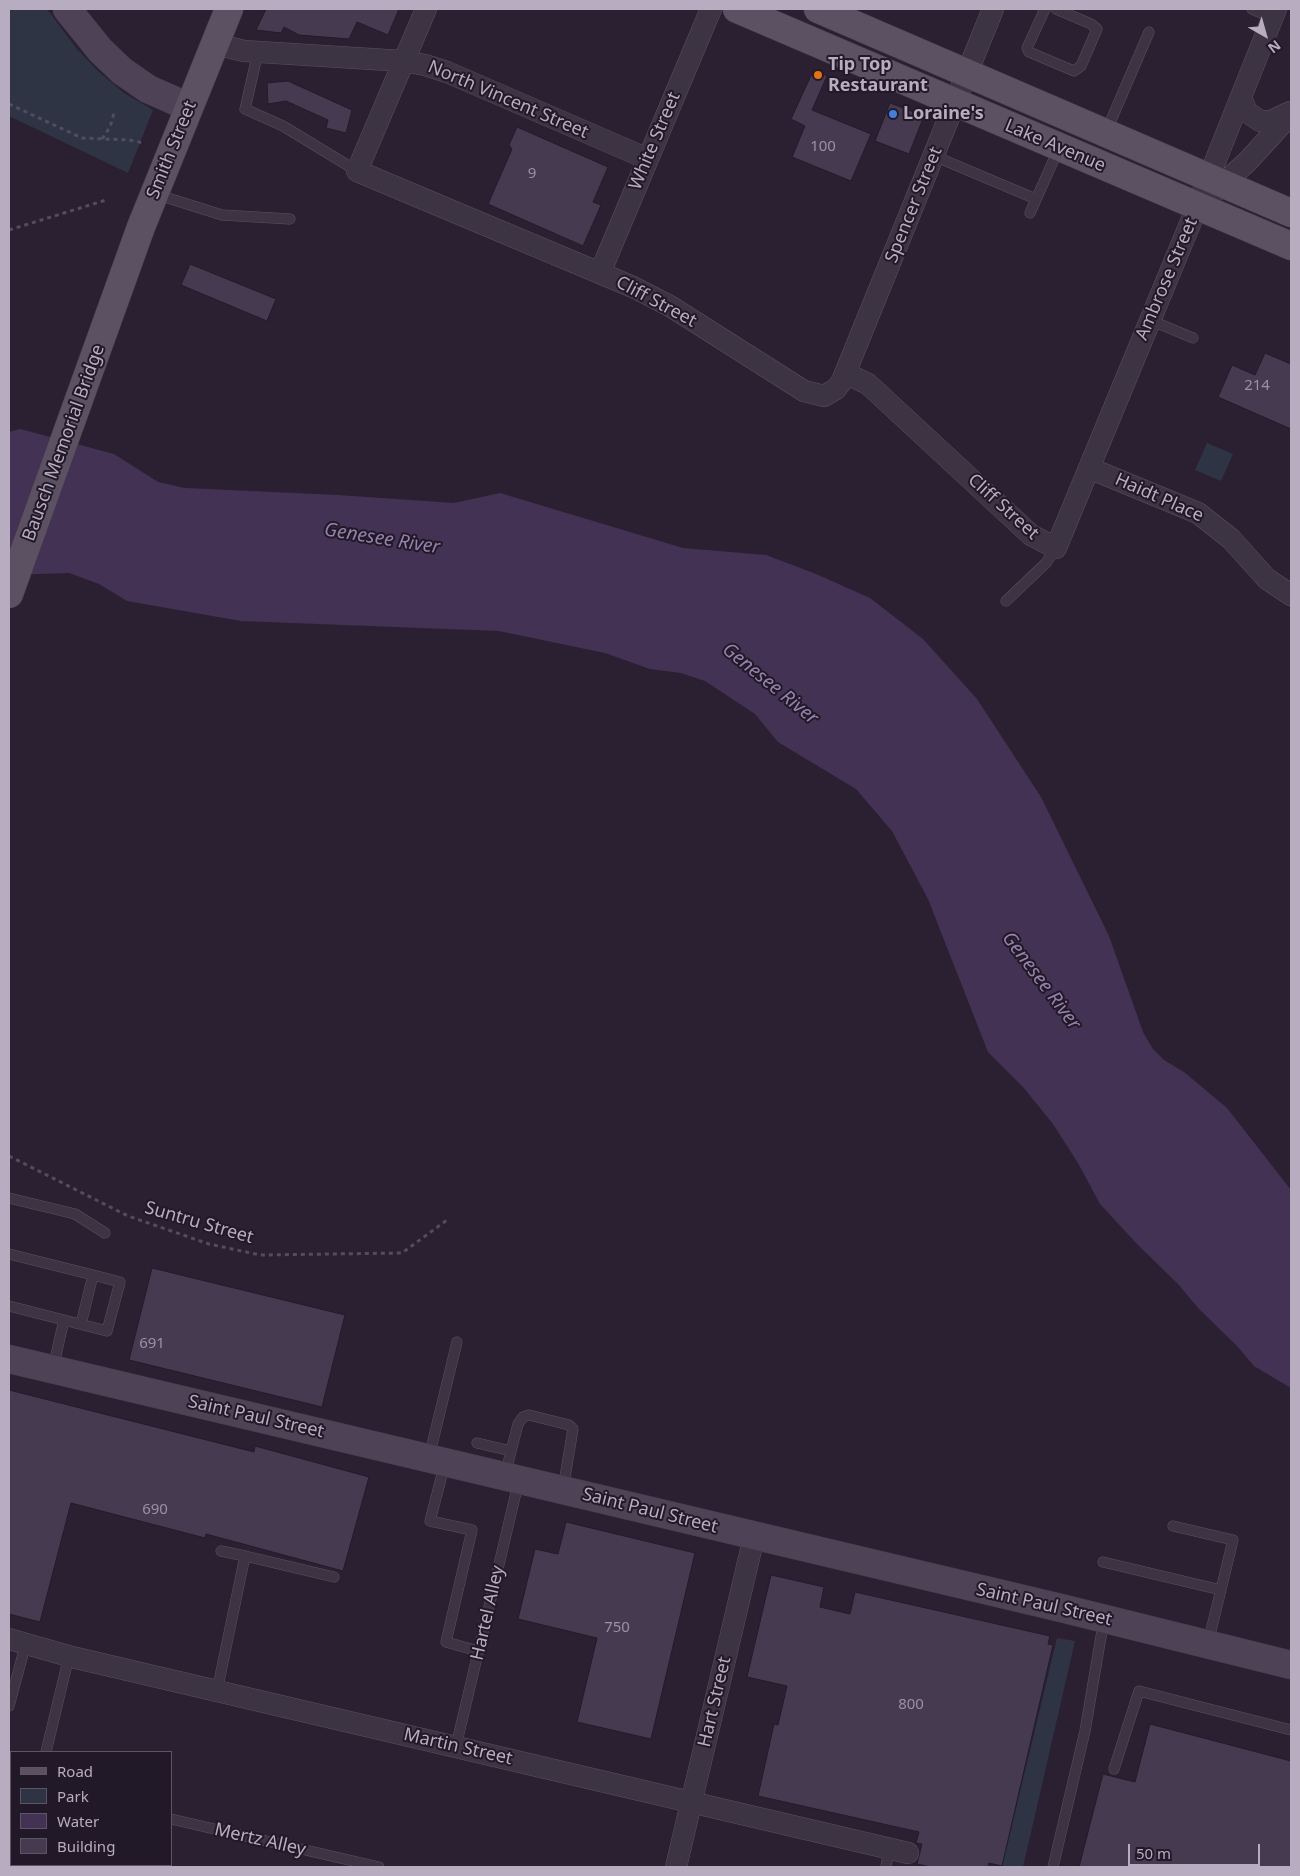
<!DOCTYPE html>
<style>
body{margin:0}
#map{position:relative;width:1300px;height:1876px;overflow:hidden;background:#2a2032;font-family:"Noto Sans",sans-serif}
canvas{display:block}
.frame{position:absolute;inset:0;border:10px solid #b8adc0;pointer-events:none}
.legend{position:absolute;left:10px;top:1751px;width:162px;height:115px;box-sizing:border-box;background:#211928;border:1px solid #5d5465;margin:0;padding:6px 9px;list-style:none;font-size:15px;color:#b8adc0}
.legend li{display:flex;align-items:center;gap:10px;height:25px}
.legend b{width:25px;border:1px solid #5d5465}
.north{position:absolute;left:1240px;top:10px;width:50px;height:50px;-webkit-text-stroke:4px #211928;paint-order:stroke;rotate:142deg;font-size:14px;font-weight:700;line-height:20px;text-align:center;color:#b8adc0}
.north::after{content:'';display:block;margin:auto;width:18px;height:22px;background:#b8adc0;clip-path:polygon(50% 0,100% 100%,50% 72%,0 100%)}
.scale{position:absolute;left:1128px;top:1844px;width:132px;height:22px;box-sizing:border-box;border:2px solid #b8adc0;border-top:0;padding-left:6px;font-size:15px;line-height:18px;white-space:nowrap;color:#b8adc0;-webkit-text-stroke:4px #211928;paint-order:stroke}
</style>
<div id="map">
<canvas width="1300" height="1876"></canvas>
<div class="frame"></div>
<ul class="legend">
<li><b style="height:6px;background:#5b5163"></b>Road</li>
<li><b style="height:14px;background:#2f3444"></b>Park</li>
<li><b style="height:14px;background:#443254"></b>Water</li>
<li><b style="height:14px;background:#463a50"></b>Building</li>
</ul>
<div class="north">N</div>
<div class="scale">50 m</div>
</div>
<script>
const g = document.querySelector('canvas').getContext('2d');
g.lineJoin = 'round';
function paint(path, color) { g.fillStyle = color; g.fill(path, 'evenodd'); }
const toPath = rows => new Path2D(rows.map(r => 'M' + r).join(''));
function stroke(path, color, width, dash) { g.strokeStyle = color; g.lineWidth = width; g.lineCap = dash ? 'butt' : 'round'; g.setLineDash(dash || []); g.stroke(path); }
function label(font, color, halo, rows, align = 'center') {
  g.font = font + ' "Noto Sans",sans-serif'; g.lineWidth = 4; g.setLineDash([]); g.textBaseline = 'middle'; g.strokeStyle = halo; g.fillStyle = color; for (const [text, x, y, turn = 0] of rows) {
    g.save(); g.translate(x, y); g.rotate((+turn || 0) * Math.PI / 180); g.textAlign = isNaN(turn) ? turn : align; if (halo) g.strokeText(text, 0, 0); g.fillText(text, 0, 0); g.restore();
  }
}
const green = toPath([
 [9,9,47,9,77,49,99,72,124,93,153,110,128,173,9,116],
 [1207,443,1233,454,1221,481,1195,470],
 [1057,1638,1075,1641,1023,1867,1002,1867]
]);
const water = toPath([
 [20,429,114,454,158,482,185,488,338,495,454,503,500,493,683,548,766,555,816,574,870,598,923,639,977,699,1041,797,1109,936,1143,1032,1153,1049,1164,1060,1184,1072,1227,1108,1291,1190,1291,1388,1254,1366,1237,1346,1199,1309,1178,1284,1138,1245,1100,1204,1078,1163,1053,1124,1023,1087,988,1052,928,899,892,831,856,789,778,742,755,714,705,681,681,673,650,669,605,653,499,631,241,621,127,601,99,584,69,573,9,575,9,432]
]);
const building = toPath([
 [266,9,399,9,388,35,357,22,349,39,299,35,284,27,281,33,256,30,266,9],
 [814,69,827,76,812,110,871,134,851,181,792,157,805,126,791,119,814,69],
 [288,81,352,110,346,133,326,128,328,120,286,101,268,104,267,83,288,81],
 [890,103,924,116,909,154,875,141,890,103],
 [517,127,608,167,593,202,601,205,583,246,488,204,512,149,509,145,517,127],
 [190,264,276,299,267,321,181,285,190,264],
 [1265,353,1291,364,1291,429,1218,397,1232,365,1255,375,1265,353],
 [152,1268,345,1315,322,1407,129,1360,152,1268],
 [9,1390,254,1452,255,1446,369,1477,343,1571,206,1534,205,1538,71,1503,40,1622,9,1614,9,1390],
 [566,1522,695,1553,651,1739,577,1722,597,1638,518,1619,535,1549,558,1554,566,1522],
 [771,1575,824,1587,820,1607,850,1614,855,1592,1050,1636,1048,1644,1053,1645,1002,1866,989,1863,988,1867,931,1867,917,1864,922,1844,916,1843,919,1832,758,1796,774,1724,778,1725,787,1686,747,1677,771,1575],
 [1150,1724,1291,1761,1291,1867,1079,1867,1103,1774,1135,1782,1150,1724]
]);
const path = toPath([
 [9,104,82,138,129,140,144,143],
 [102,139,110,127,114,113],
 [9,230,106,200],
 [9,1156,128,1216,209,1244,260,1255,402,1253,447,1220]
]);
const lane = toPath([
 [1045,9,1027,48,1029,52,1074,71,1081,66,1097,29,1091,24,1056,9],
 [1252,9,1272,18],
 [258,52,245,109,283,126,357,171],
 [1106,132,1149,32],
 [934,156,1036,199],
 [155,194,222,215,290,219],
 [1030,213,1059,148],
 [1150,320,1193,338],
 [1006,601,1046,563,1056,548],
 [9,1198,75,1214,105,1233],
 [9,1254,93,1275,81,1324],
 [9,1306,107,1331,120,1282,93,1275],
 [53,1368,64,1320],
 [477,1443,511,1451],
 [429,1457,457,1342],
 [445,1463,430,1521,472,1530,446,1642,478,1651],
 [505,1475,518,1424,523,1417,529,1415,569,1425,573,1429,563,1489],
 [1173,1526,1233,1540,1208,1643],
 [245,1556,334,1577],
 [1103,1562,1221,1590],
 [217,1691,245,1556,221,1551],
 [9,1706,26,1643],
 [456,1746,519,1480],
 [46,1752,69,1656],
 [1114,1769,1139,1691,1291,1730],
 [9,1781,11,1781],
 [171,1819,379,1867],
 [886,1867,889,1849],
 [1053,1867,1085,1731,1104,1619]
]);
const street = toPath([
 [426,9,357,171,633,287,670,306,804,391,824,396,836,389,842,381,993,9],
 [215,44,244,51,403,61,425,65,447,72,648,159],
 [1241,97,1247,112,1260,121,1271,121,1290,112],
 [1214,192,1248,161,1291,114],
 [600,273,711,9],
 [845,373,868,384,1031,535,1056,548,1197,207,1276,9],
 [1089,468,1198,513,1231,539,1267,579,1291,595],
 [9,1639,72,1657,908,1853],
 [676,1867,754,1537]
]);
const secondary = toPath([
 [67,9,100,50,122,71,148,89,189,107],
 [9,1359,1061,1608,1291,1665]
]);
const primary = toPath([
 [737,9,1291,246],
 [818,9,1291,213],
 [9,594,141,227,229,9]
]);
const markers = [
 [818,75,5,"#e8710a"],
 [893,114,5,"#3f7fe0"]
];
const numberNames = [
 ["100",823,147],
 ["9",532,174],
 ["214",1257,386],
 ["691",152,1344],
 ["690",155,1510],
 ["750",617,1628],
 ["800",911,1705]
];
const poiNames = [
 ["Tip Top",828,65],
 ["Restaurant",828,86],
 ["Loraine's",903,114]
];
const streetNames = [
 ["North Vincent Street",508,100,23],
 ["White Street",655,141,-67],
 ["Lake Avenue",1055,146,23],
 ["Smith Street",172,150,-68],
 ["Spencer Street",914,205,-68],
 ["Ambrose Street",1167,279,-67],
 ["Cliff Street",656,302,28],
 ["Bausch Memorial Bridge",64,443,-70],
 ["Haidt Place",1159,498,24],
 ["Cliff Street",1003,507,42],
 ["Suntru Street",199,1223,16],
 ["Saint Paul Street",256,1417,13],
 ["Saint Paul Street",650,1511,14],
 ["Saint Paul Street",1044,1605,13],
 ["Hartel Alley",488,1613,-77],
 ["Hart Street",715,1702,-77],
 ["Martin Street",458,1747,13],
 ["Mertz Alley",260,1840,13]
];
const waterNames = [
 ["Genesee River",382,539,9],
 ["Genesee River",770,684,39],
 ["Genesee River",1041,981,53]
];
paint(green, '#2f3444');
paint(water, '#443254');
paint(building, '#463a50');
stroke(building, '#231b2a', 1);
stroke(lane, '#5a5161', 11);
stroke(street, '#5a5161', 22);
stroke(secondary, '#453d4d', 29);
stroke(primary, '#453d4d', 29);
stroke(path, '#4f4d5f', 3, [4, 4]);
stroke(lane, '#3c3343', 10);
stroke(street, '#3c3343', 21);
stroke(secondary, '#4e4256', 28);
stroke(primary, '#5b5163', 28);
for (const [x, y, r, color] of markers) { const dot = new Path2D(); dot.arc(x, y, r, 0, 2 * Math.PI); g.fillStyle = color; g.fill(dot); stroke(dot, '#211928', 2); }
label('15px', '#9c90a4', null, numberNames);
label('bold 18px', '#b8adc0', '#211928', poiNames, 'left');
label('18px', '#b8adc0', '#211928', streetNames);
label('italic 19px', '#9680ac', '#211928', waterNames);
</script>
